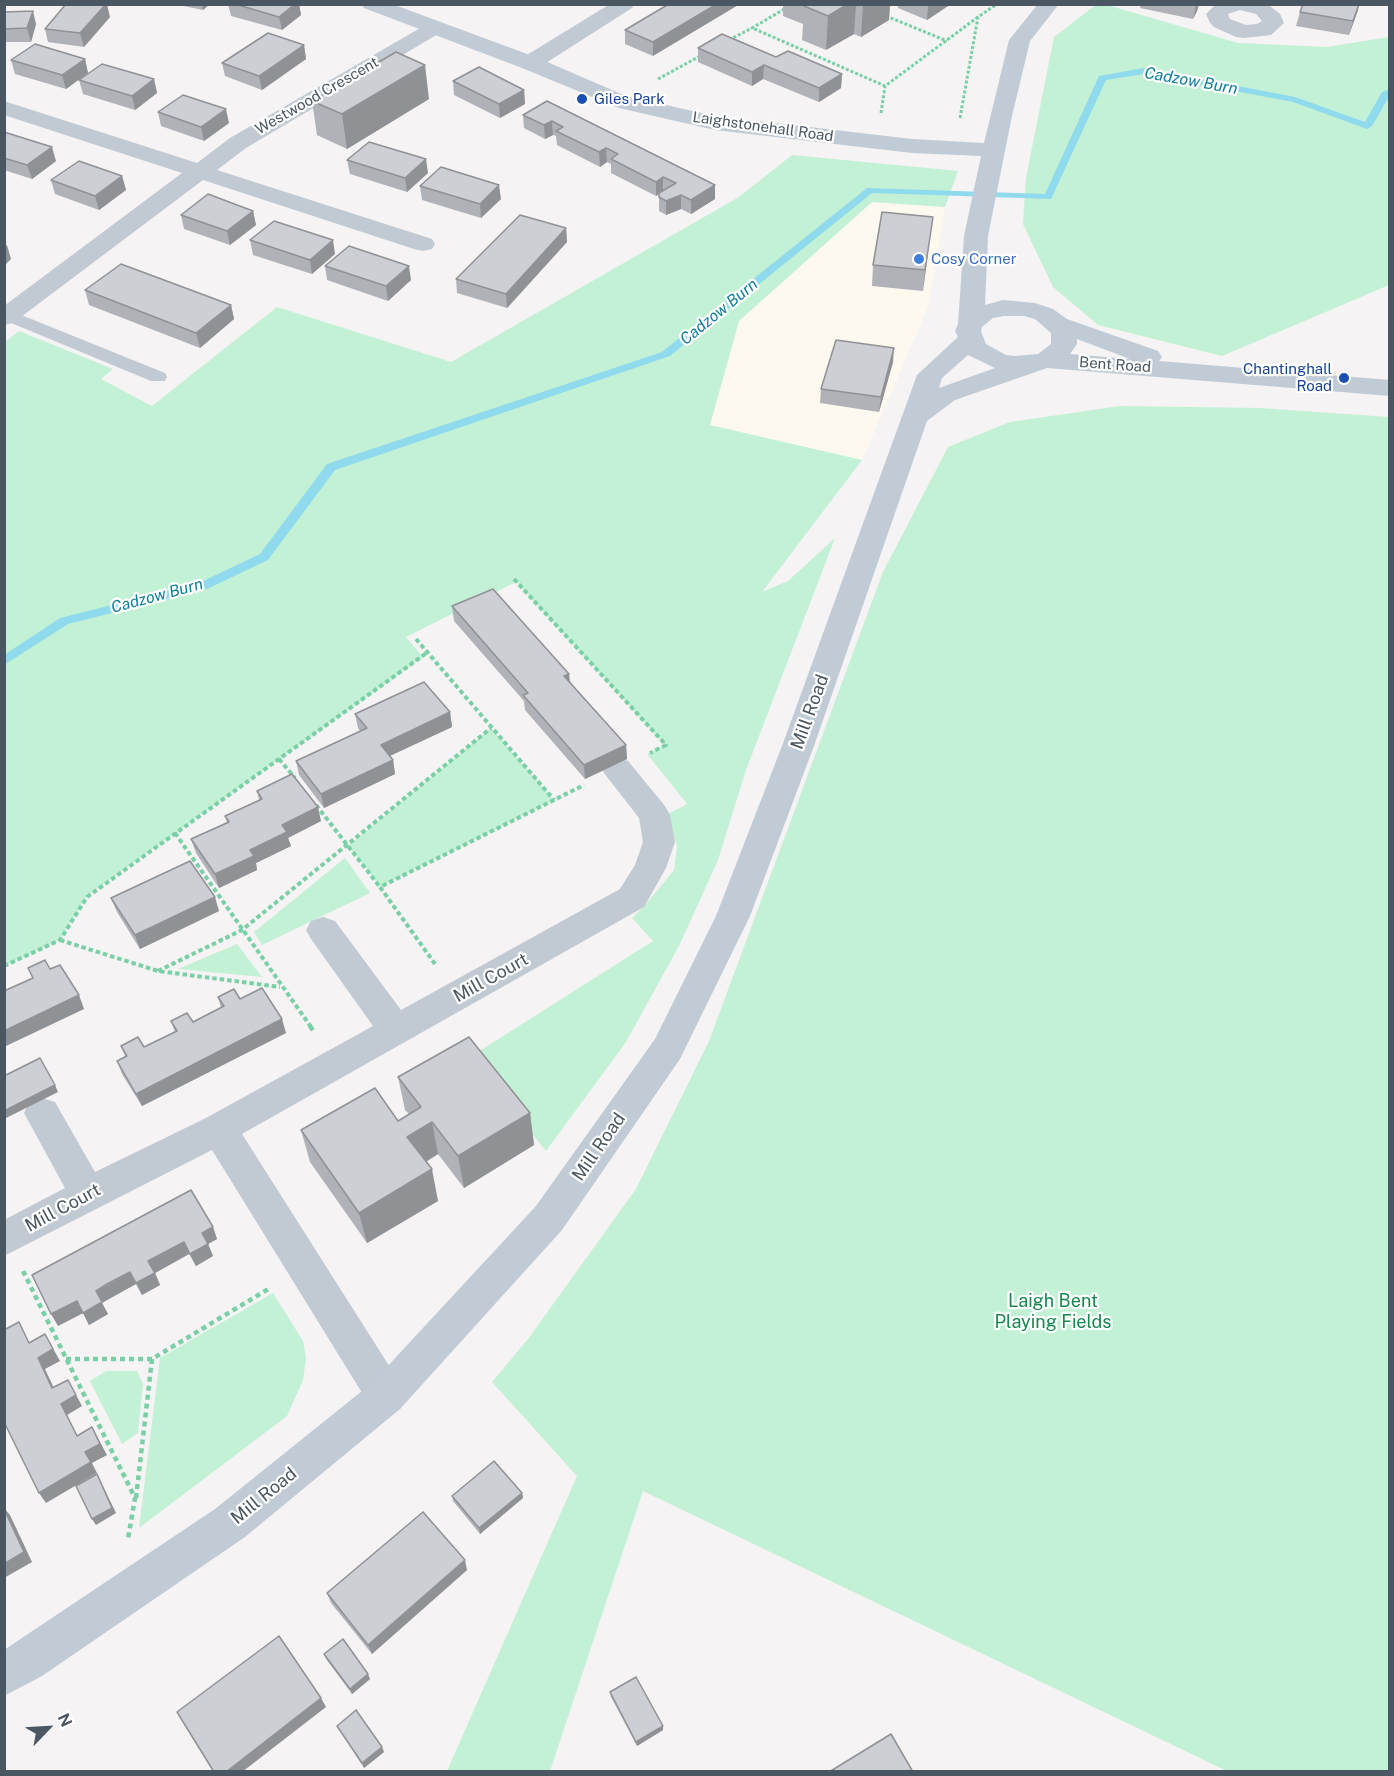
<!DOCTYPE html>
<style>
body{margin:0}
#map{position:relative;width:1394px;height:1776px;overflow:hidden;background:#f5f3f3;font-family:"Public Sans",sans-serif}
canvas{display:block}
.frame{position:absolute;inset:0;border:6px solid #4a5661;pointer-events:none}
.north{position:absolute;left:18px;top:1698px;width:60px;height:60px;-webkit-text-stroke:4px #fff;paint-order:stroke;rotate:65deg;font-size:16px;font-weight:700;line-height:24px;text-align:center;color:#4a5661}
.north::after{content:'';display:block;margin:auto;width:21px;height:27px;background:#4a5661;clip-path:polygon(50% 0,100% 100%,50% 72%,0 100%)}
</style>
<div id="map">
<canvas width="1394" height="1776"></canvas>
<div class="frame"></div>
<div class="north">N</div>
</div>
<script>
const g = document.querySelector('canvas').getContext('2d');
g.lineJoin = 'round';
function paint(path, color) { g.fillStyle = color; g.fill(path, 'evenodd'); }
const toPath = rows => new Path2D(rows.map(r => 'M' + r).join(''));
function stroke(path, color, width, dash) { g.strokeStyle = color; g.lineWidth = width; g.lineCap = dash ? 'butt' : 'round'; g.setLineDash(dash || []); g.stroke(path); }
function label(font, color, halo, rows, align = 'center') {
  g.font = font + ' "Public Sans",sans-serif'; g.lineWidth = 4.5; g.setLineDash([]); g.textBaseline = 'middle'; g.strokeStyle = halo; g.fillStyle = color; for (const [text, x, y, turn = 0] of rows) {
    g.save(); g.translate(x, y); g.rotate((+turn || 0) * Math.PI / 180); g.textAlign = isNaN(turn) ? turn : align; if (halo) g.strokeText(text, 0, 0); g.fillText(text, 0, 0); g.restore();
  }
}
const commercial = toPath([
 [872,202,945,207,928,307,862,460,710,425,739,321]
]);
const green = toPath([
 [1097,4,1107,5,1238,43,1327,47,1389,37,1389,285,1222,356,1098,325,1053,287,1023,224,1026,178,1054,37],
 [792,155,958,171,945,207,872,202,739,321,710,425,862,460,762,592,788,581,835,538,746,770,718,860,679,946,626,1042,546,1151,470,1057,653,941,632,918,646,904,674,870,677,847,668,814,687,804,647,754,665,745,516,582,406,637,423,657,87,896,60,940,5,966,5,342,19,331,113,369,101,379,152,406,277,307,451,362,739,197],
 [1120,406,1260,408,1389,417,1389,1771,1227,1771,643,1491,550,1771,447,1771,577,1476,492,1382,528,1339,636,1189,709,1041,883,572,948,447,1010,422],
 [491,728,554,800,380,887,348,846],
 [345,858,370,893,262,945,254,932],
 [237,944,262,977,178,969],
 [273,1293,303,1341,306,1358,303,1380,287,1416,139,1528,160,1358],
 [106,1371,137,1371,143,1384,138,1433,122,1444,90,1381]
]);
const stream = toPath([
 [1144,68,1295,97,1365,122,1382,92,1390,89,1390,95,1372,126,1367,129,1293,102,1144,74,1106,80,1051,199,872,193,670,356,335,470,268,560,207,589,68,624,4,665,4,655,60,618,199,583,260,554,327,464,662,352,867,188,1045,194,1099,76,1144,68]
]);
const pathFar2 = toPath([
 [793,4,752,28,885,86],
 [886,16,947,41],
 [729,40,752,28],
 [658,79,702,55],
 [881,113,885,86,978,17],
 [960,118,978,17,997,4]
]);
const pathFar1 = toPath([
 [514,579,666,745,650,753],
 [416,639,554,800],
 [279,759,295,778],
 [316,805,380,887],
 [175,833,311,1027],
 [60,940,158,971,280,987],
 [435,964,380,887,584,785],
 [4,966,60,940,87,897,428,652],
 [158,971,242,930,491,728]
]);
const path = toPath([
 [310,1026,314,1032],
 [23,1271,135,1498,128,1539],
 [66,1359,152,1359],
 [136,1498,152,1359,270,1288]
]);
const lane = toPath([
 [9,310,165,373,167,377,165,381,151,381,4,320,4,311,9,310]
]);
const street = toPath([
 [610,4,635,4,632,8,538,68,530,70,522,68,519,63,522,58,610,4],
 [1216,4,1270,6,1280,14,1284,23,1271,35,1244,38,1236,37,1214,27,1210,23,1206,14,1216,4],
 [1240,10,1256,14,1262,21,1257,24,1246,25,1230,19,1228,14,1240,10],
 [436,21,443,23,447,27,443,31,246,148,217,170,432,239,435,244,432,249,423,251,414,249,203,180,13,323,4,325,4,306,182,173,4,115,4,101,197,163,230,138,429,23,436,21],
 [617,757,628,761,665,806,670,815,675,842,666,868,644,907,242,1134,400,1383,406,1396,400,1409,386,1415,372,1409,212,1150,4,1256,4,1220,65,1188,24,1113,29,1102,42,1098,55,1102,95,1172,206,1118,373,1026,311,939,306,930,311,921,323,917,335,921,401,1010,620,889,635,865,643,842,639,818,601,769,606,761,617,757]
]);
const secondary = toPath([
 [361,4,392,4,538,58,626,96,715,116,912,139,984,143,1009,40,1038,4,1059,4,1030,41,1012,116,988,236,985,305,1003,300,1035,303,1053,309,1067,319,1158,351,1162,357,1159,361,1390,380,1390,396,1047,368,955,400,927,421,814,746,750,916,680,1059,562,1230,400,1409,245,1537,42,1676,4,1696,4,1650,215,1509,372,1383,536,1206,655,1039,716,916,782,746,917,375,958,337,955,331,958,324,964,236,981,156,912,153,715,130,619,108,522,68,364,8,361,4],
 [1004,316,1024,316,1035,319,1051,333,1051,344,1038,354,1015,356,1006,355,986,344,981,331,982,327,993,318,1004,316],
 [1077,339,1130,359,1070,354,1077,344,1077,339],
 [968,355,995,368,939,388,942,378,968,355]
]);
const wall = toPath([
 [174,4,210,4,203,10],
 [228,4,299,4,301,15,282,30,231,16],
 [669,4,653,56,625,44,625,30],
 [783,4,890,4,889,20,861,37,854,34,826,50,802,40,803,24,783,16],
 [898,4,951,4,927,20,898,8],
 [1141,4,1200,4,1198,6,1197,11,1193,19,1140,8],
 [1358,10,1349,35,1296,26,1300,12],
 [4,12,36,24,31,42,4,42],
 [110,17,84,47,48,42,45,29],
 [304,45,306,59,262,90,225,76,222,63],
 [698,48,776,57,842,74,841,88,819,102,763,79,752,86,698,62],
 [85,59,88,73,66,89,15,74,11,60],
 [154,79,157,93,135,110,83,94,79,80],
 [453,81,524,90,525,104,500,118,454,95],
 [429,99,347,149,317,135,312,101],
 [547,101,715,199,691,214,681,209,666,215,659,211,659,194,656,196,611,173,611,164,607,162,600,167,557,145,556,136,553,135,545,139,524,128,523,115],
 [158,112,229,123,204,141,161,126],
 [4,132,56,161,32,179,4,170],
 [347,160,428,173,407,192,350,174],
 [122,176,126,190,99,210,55,194,51,180],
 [420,186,501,199,481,218,422,200],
 [253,211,256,225,230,245,184,229,181,215],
 [566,228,567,242,507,308,457,293,456,279],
 [930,237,923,291,872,286,873,265],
 [250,240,335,254,312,274,253,255],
 [325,266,411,280,388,301,327,280],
 [85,290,231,305,234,319,200,348,89,305],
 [893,362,879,412,820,403,821,389],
 [452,606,569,674,570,682,626,745,627,759,585,779,525,710,524,701,454,621],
 [450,712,452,727,390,756,393,760,395,774,324,808,299,775,296,761,360,731,358,728,355,714],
 [257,791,321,821,288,838,291,846,256,863,257,870,219,888,196,853,191,839,227,822,225,816,259,800],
 [111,898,219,911,140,949,117,912],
 [218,997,240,999,286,1033,142,1106,122,1074,117,1061,125,1056,121,1046,144,1047,175,1032,171,1021,193,1022,221,1008],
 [398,1077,530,1113,534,1145,464,1188,438,1154,426,1162,438,1201,367,1243,310,1162,301,1130,398,1121,409,1114,405,1110],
 [213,1227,217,1239,208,1244,213,1256,196,1266,189,1254,155,1273,160,1285,142,1295,136,1284,113,1296,102,1303,108,1314,89,1325,83,1313,58,1326],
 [522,1493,523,1498,480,1534,453,1501,452,1496],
 [467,1570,372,1654,331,1603,327,1593],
 [324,1654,370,1679,352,1694,326,1659],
 [610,1692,663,1726,663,1730,637,1746,611,1697],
 [337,1726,384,1752,364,1768]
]);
const shadedWall = toPath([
 [106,4,107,4,110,17,84,47,80,33],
 [202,4,210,4,203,10],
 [295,4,299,4,301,15,282,30,279,17],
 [717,4,740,4,653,56,653,42],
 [848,4,856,4,854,34,826,50,828,16],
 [863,4,890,4,889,20,861,37],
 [931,4,951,4,927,20,928,6],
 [1199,4,1197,11,1193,19,1196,5],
 [1359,4,1358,10,1349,35,1353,21],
 [33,11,36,24,31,42,27,28],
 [304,45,306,59,262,90,259,76],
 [85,59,88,73,66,89,62,75],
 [425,65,429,99,347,149,342,114],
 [764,65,763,79,752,86,752,72],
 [842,74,841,88,819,102,819,88],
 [154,79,157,93,135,110,132,96],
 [524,90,525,104,500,118,499,104],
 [226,109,229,123,204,141,201,127],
 [552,121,553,135,545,139,544,125],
 [52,147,56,161,32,179,27,165],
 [606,148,607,162,600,167,599,152],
 [426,159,428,173,407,192,405,178],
 [122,176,126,190,99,210,95,196],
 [663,177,663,191,656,196,656,182],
 [499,185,501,199,481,218,480,204],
 [715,185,715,199,691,214,691,200],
 [681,195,681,209,666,215,666,201],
 [253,211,256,225,230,245,227,231],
 [933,217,930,237,923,291,925,270],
 [566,228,567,242,507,308,506,294],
 [333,240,335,254,312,274,310,260],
 [7,245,11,259,4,266,4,247],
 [409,266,411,280,388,301,386,286],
 [231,305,234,319,200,348,196,333],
 [894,348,893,362,879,412,881,397],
 [569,674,570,688,564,676],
 [450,712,452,727,383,759,381,745],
 [626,745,627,759,585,779,584,765],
 [393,760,395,774,324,808,321,794],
 [318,807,321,821,288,838,291,846,256,863,257,870,219,888,215,874,250,850,282,825],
 [215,897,219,911,140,949,135,935],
 [79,995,84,1009,4,1047,4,1031],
 [282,1019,286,1033,142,1106,136,1094],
 [55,1085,58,1092,6,1118,4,1115,4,1111],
 [530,1113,534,1145,464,1188,458,1156],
 [432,1122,438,1154,414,1169,407,1137],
 [432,1169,438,1201,367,1243,359,1213],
 [213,1227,217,1239,208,1244,213,1256,196,1266,190,1254,202,1233],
 [184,1242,189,1254,155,1273,160,1285,142,1295,136,1283,148,1261],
 [130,1272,136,1284,102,1303,108,1314,89,1325,83,1313,96,1291],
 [77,1301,83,1313,58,1326,51,1314],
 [45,1334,60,1361,45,1369,59,1399,52,1388,38,1358],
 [68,1380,82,1406,67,1415,83,1447,77,1436,61,1404],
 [92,1427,107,1455,92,1463,97,1473,46,1503,39,1493],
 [97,1474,116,1513,96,1525,92,1519],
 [522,1493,523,1498,480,1534,479,1528],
 [4,1508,10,1515,32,1562,4,1578],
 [465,1560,467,1570,372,1654,368,1645],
 [368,1674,370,1679,352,1694,350,1689],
 [321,1698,326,1707,242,1772,226,1772],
 [663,1726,663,1730,637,1746,636,1742],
 [382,1747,384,1752,364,1768,362,1763]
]);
const building = toPath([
 [66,4,106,4,80,33,45,29,66,4],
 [235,4,295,4,279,17,235,4],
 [669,4,717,4,653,42,625,30,669,4],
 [806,4,848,4,828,16,804,6,806,4],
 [1303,4,1359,4,1353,21,1300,12,1303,4],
 [33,11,27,28,4,29,4,12,33,11],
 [268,33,304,45,259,76,222,63,268,33],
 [722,34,776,57,788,51,842,74,819,88,764,65,752,72,698,48,722,34],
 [35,44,85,59,62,75,11,60,35,44],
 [396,52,425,65,342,114,312,101,396,52],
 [102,64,154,79,132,96,79,80,102,64],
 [479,67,524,90,499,104,453,81,479,67],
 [183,95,226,109,201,127,158,112,183,95],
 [547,101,715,185,691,200,681,195,666,201,659,197,659,193,676,183,663,177,656,182,611,159,618,154,606,148,599,152,556,131,563,127,552,121,544,125,523,115,547,101],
 [4,132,52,147,27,165,4,158,4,132],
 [369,142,426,159,405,178,347,160,369,142],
 [79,161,122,176,95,196,51,180,79,161],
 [441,167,499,185,480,204,420,186,441,167],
 [208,194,253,211,227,231,181,215,208,194],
 [882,212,933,217,925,270,873,265,882,212],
 [520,215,566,228,506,294,456,279,520,215],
 [274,221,333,240,310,260,250,240,274,221],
 [349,246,409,266,386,286,325,266,349,246],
 [121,264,231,305,196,333,85,290,121,264],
 [836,340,894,348,881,397,821,389,836,340],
 [493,589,569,674,564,676,626,745,584,765,523,695,528,693,452,606,493,589],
 [424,682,450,712,381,745,393,760,321,794,296,761,367,728,355,714,424,682],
 [292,774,318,807,282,825,287,832,250,850,254,856,215,874,191,839,229,822,225,816,262,799,257,791,292,774],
 [190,861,215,897,135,935,111,898,190,861],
 [45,960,50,969,60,965,79,995,4,1031,4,991,33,978,28,968,45,960],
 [262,988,282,1019,136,1094,117,1061,127,1056,121,1046,138,1037,144,1047,177,1031,171,1021,187,1013,193,1022,224,1006,218,997,234,989,240,999,262,988],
 [469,1037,530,1113,458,1156,432,1122,407,1137,432,1169,359,1213,301,1130,375,1088,398,1121,421,1107,398,1077,469,1037],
 [40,1058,55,1085,4,1111,4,1076,40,1058],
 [191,1190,213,1227,202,1233,208,1244,190,1254,184,1242,148,1261,155,1273,136,1283,130,1272,107,1284,96,1291,102,1302,83,1313,77,1301,51,1314,32,1275,191,1190],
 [19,1322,29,1343,45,1334,53,1349,38,1358,52,1388,68,1380,76,1395,61,1404,77,1436,92,1427,100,1444,85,1452,91,1462,39,1493,4,1422,4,1330,19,1322],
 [494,1461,522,1493,479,1528,452,1496,494,1461],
 [97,1474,112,1508,92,1519,76,1486,97,1474],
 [4,1509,24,1552,4,1564,4,1509],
 [423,1512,465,1560,368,1645,327,1593,423,1512],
 [279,1636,321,1698,226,1772,214,1772,177,1712,279,1636],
 [343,1639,368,1674,350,1689,324,1654,343,1639],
 [636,1677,663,1726,636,1742,610,1692,636,1677],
 [356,1710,382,1747,362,1763,337,1726,356,1710],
 [891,1734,913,1772,829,1772,891,1734]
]);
const markers = [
 [582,99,6,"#1a4fb4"],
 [919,259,6,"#3f7fe0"],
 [1344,378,6,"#1a4fb4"]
];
const farStreetnames = [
 ["Westwood Crescent",317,96,-30],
 ["Laighstonehall Road",763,127,8],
 ["Bent Road",1115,365,4]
];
const farTransitnames = [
 ["Giles Park",594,99],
 ["Chantinghall",1332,369,"right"],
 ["Road",1332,386,"right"]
];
const farShopnames = [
 ["Cosy Corner",931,259]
];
const farWaternames = [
 ["Cadzow Burn",1191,81,10],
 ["Cadzow Burn",719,312,-39],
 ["Cadzow Burn",157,596,-15]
];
const streetNames = [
 ["Mill Road",810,712,-70],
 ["Mill Court",491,978,-29],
 ["Mill Road",599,1147,-55],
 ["Mill Court",63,1208,-28],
 ["Mill Road",264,1496,-39]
];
const parkNames = [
 ["Laigh Bent",1053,1301],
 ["Playing Fields",1053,1322]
];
paint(commercial, '#fdf9ef');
paint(green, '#c3f1d5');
paint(stream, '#90daee');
stroke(pathFar2, '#7ad0a6', 3, [3, 2]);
stroke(pathFar1, '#7ad0a6', 4, [4.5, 3]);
stroke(path, '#7ad0a6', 4.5, [5, 4]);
paint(lane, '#c1cad2');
paint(street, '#c1cad2');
paint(secondary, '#c1cbd6');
paint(wall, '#b0b2b7');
paint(shadedWall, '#909195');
paint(building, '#cdcfd5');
stroke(building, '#909195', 1.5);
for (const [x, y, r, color] of markers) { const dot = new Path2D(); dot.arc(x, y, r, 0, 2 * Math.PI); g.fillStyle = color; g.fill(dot); stroke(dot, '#fff', 2); }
label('15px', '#4a5661', '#fff', farStreetnames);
label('15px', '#164399', '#fff', farTransitnames, 'left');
label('15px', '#366cbe', '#fff', farShopnames, 'left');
label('italic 16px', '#0c7c9b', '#fff', farWaternames);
label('18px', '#4a5661', '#fff', streetNames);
label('18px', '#17864f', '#fff', parkNames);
</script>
